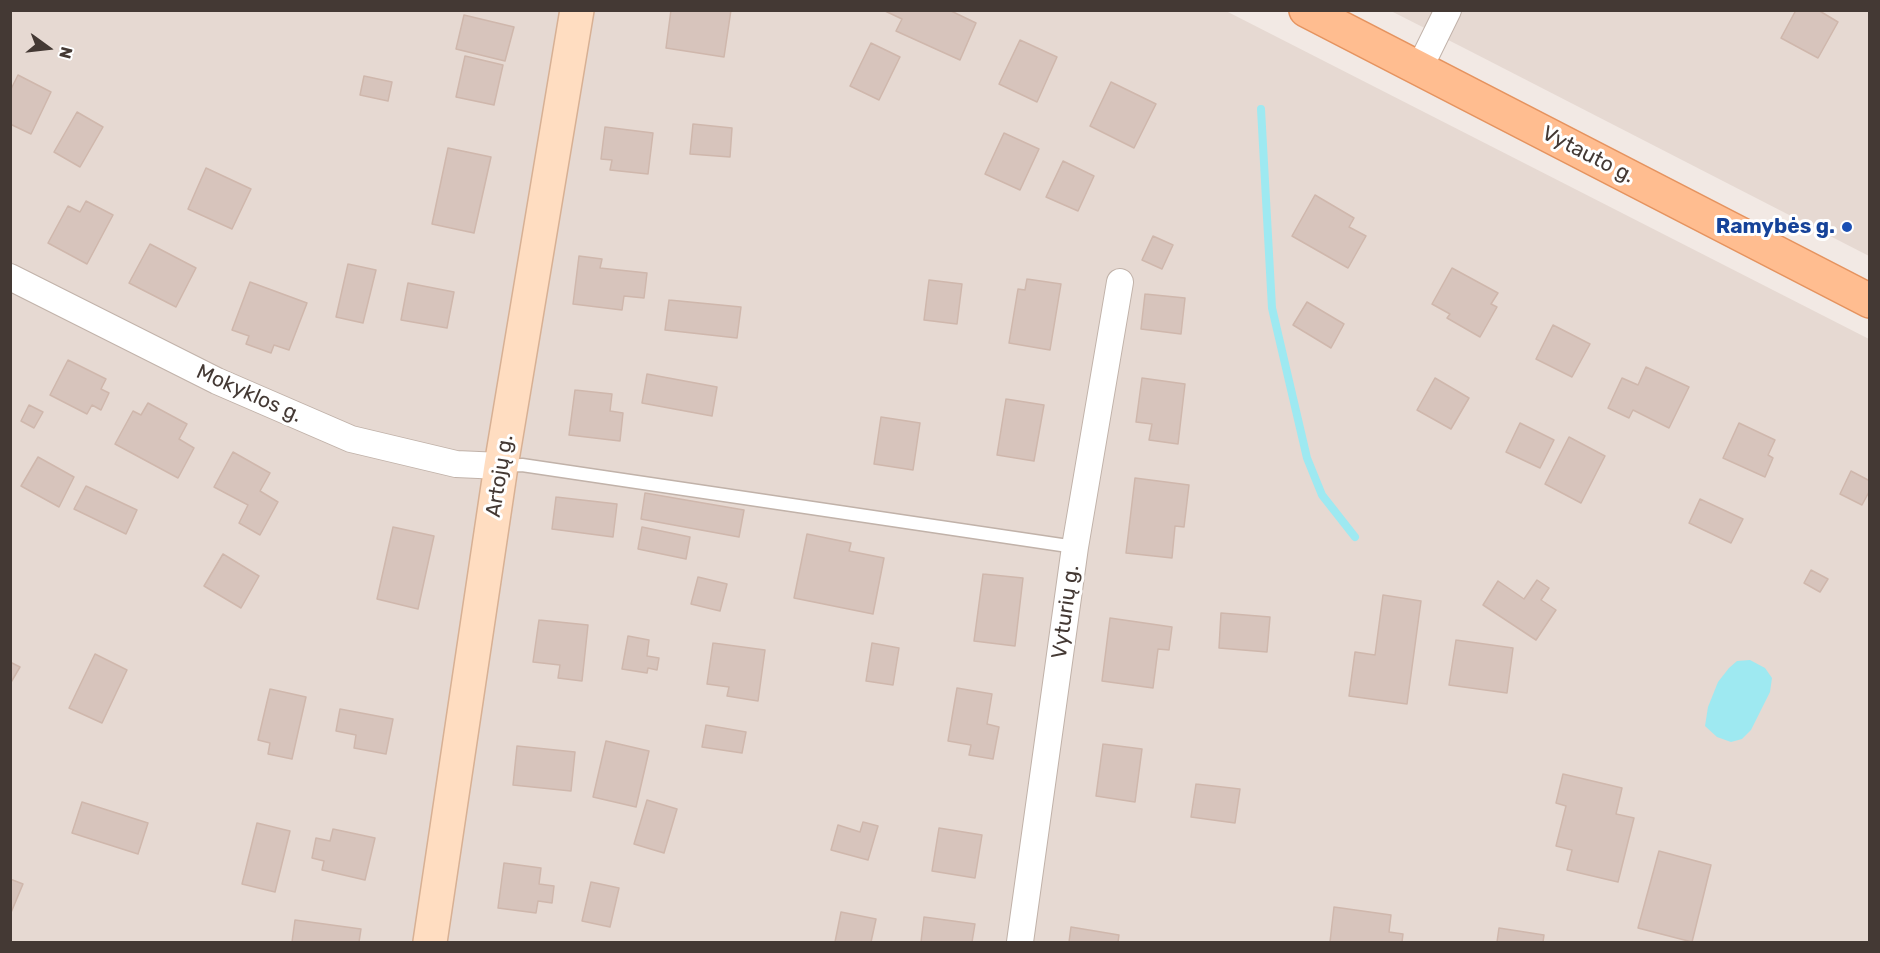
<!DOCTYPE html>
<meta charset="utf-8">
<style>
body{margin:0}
#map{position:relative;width:1880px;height:953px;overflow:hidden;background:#f2e9e4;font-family:Rubik,sans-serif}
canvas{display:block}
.frame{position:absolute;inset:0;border:12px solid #443934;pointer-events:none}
.north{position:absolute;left:18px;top:18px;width:60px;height:60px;-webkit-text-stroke:4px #fff;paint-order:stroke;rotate:105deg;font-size:16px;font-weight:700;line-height:24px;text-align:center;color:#443934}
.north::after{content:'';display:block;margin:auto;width:21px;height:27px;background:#443934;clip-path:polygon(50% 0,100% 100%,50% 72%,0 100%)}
</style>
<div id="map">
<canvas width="1880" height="953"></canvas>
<div class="frame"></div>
<div class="north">N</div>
</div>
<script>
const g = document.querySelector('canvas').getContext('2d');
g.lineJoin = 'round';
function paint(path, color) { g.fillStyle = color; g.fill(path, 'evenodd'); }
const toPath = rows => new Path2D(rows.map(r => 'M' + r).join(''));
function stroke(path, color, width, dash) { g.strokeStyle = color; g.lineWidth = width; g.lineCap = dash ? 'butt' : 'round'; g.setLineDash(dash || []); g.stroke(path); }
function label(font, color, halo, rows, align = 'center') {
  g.font = font + ' Rubik,sans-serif'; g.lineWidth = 6; g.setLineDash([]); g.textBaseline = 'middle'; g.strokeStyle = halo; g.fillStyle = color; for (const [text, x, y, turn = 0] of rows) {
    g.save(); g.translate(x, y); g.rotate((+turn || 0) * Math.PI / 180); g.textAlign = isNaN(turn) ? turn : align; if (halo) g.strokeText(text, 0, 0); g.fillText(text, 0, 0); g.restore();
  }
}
const residential = toPath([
 [10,11,563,11,415,942,11,942],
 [593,11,1226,11,1869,339,1869,942,442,942],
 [1391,11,1869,11,1869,256,1464,48]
]);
const water = toPath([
 [1750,660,1765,668,1772,678,1770,692,1751,730,1742,739,1731,742,1717,737,1705,726,1708,707,1718,682,1729,668,1737,661]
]);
const stream = toPath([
 [1261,109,1272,308,1307,458,1322,495,1355,537]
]);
const building = toPath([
 [671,10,731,10,724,57,666,48,671,10],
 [883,10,949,10,976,23,960,60,896,31,902,19,883,10],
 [1796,10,1818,10,1838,22,1818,58,1781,38,1796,10],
 [464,15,514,27,505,61,456,49,464,15],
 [1020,40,1057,57,1037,102,999,84,1020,40],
 [871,43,900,57,879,100,850,86,871,43],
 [465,56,503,65,494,105,456,97,465,56],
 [18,75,51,92,31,134,10,124,10,91,18,75],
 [364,76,392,82,388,101,360,95,364,76],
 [1111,82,1156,104,1134,148,1090,126,1111,82],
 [77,112,103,127,80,167,54,152,77,112],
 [693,124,732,128,730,157,690,154,693,124],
 [605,127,653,133,648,174,610,170,612,160,601,159,605,127],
 [1004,133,1039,149,1020,190,985,174,1004,133],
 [448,148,491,157,474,233,432,224,448,148],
 [1063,161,1094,176,1078,211,1046,197,1063,161],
 [206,168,251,189,232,229,188,209,206,168],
 [1315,195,1354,218,1349,227,1366,236,1348,268,1292,236,1315,195],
 [86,201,113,215,87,264,48,243,68,206,80,212,86,201],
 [1153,236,1173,245,1162,269,1142,260,1153,236],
 [150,244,196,268,176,307,129,283,150,244],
 [579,256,602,259,600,268,647,273,644,298,624,296,622,310,573,304,579,256],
 [348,264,376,270,363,323,336,317,348,264],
 [1452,268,1498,293,1491,304,1497,307,1480,337,1447,318,1450,314,1432,304,1452,268],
 [1027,279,1061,284,1050,350,1009,343,1018,289,1025,290,1027,279],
 [929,280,962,284,957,324,924,320,929,280],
 [250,282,307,303,289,350,274,345,271,353,246,344,249,336,232,330,250,282],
 [408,283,454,292,447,328,401,320,408,283],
 [1145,294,1185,298,1181,334,1141,329,1145,294],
 [669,300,741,307,737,338,665,330,669,300],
 [1307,302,1344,324,1331,348,1293,325,1307,302],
 [1553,325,1590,344,1572,377,1536,359,1553,325],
 [68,360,106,379,101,389,109,393,101,410,92,405,87,414,50,395,68,360],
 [1646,367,1689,387,1669,428,1633,410,1629,418,1608,408,1622,378,1638,385,1646,367],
 [647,374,717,387,712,416,642,403,647,374],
 [1142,378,1185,384,1178,444,1149,440,1152,424,1136,422,1142,378],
 [1435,378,1469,398,1451,429,1417,410,1435,378],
 [575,390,612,394,610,411,623,413,620,441,569,435,575,390],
 [1006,399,1044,405,1034,461,997,455,1006,399],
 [148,403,187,424,179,439,194,448,178,478,115,444,133,411,141,415,148,403],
 [29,405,43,412,34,428,21,421,29,405],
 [881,417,920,423,913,470,874,464,881,417],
 [1520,423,1554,440,1540,468,1506,452,1520,423],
 [1739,423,1775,440,1768,455,1773,458,1765,477,1723,458,1739,423],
 [1569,437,1605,456,1581,503,1545,484,1569,437],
 [233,452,270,473,260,491,278,502,260,535,239,523,248,505,214,487,233,452],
 [38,457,74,477,59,507,21,486,38,457],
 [1851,471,1870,481,1870,490,1862,505,1840,494,1851,471],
 [1135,478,1189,485,1184,527,1175,526,1172,558,1126,553,1135,478],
 [86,486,137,510,126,534,74,509,86,486],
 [645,493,744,510,739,537,641,519,645,493],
 [556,497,617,504,613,537,552,529,556,497],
 [1700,499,1743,519,1731,543,1689,523,1700,499],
 [393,527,434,536,418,609,377,599,393,527],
 [642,527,690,537,686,559,638,549,642,527],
 [807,534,851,543,849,551,884,558,873,614,794,598,807,534],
 [223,554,259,576,241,608,204,586,223,554],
 [1811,570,1828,579,1820,592,1804,583,1811,570],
 [983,574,1023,578,1015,646,974,641,983,574],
 [698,577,727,584,720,611,691,604,698,577],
 [1537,580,1549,588,1541,600,1556,610,1536,640,1483,605,1498,581,1524,599,1537,580],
 [1383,595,1421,601,1407,704,1349,696,1355,652,1375,655,1383,595],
 [1221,613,1270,617,1267,652,1219,648,1221,613],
 [1110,618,1172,627,1169,650,1158,649,1153,688,1102,681,1110,618],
 [539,620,588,625,582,681,558,678,560,665,533,662,539,620],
 [628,636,649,640,647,656,659,658,657,670,648,668,647,673,622,669,628,636],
 [1456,640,1513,648,1507,693,1449,685,1456,640],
 [713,643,765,650,758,701,727,696,729,687,707,684,713,643],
 [872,643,899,648,893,685,866,681,872,643],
 [95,654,127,670,102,723,69,708,95,654],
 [10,662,20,667,10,684,10,662],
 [957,688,992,694,987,724,999,727,993,759,969,755,971,745,948,741,957,688],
 [270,689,306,697,292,759,268,754,270,743,258,740,270,689],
 [340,709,393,719,386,754,354,748,356,735,336,731,340,709],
 [706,725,746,732,742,753,702,747,706,725],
 [606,741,649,751,636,807,593,797,606,741],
 [1103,744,1142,749,1135,802,1096,796,1103,744],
 [517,746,575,752,571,791,513,785,517,746],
 [1563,774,1622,788,1616,814,1634,818,1618,882,1567,870,1572,850,1556,846,1566,806,1556,803,1563,774],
 [1196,784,1240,789,1235,823,1191,817,1196,784],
 [647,800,677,809,664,853,634,844,647,800],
 [82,802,148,823,138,854,72,833,82,802],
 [863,822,878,826,868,860,831,850,838,825,860,832,863,822],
 [257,823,290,831,275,892,242,884,257,823],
 [939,828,982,835,975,878,932,871,939,828],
 [333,829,375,838,365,880,322,870,324,861,312,858,316,838,330,841,333,829],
 [1659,851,1711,865,1692,942,1638,928,1659,851],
 [504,863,541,868,539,884,554,886,552,903,538,901,536,913,498,908,504,863],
 [10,879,23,884,10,915,10,879],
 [591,882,619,888,610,927,582,921,591,882],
 [1334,907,1391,915,1389,932,1403,934,1402,942,1330,942,1334,907],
 [841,912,876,919,871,942,835,942,841,912],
 [924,917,975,924,972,942,921,942,924,917],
 [295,920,361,929,359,942,292,942,295,920],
 [1071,927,1119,935,1118,942,1069,942,1071,927],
 [1499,928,1544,935,1543,942,1497,942,1499,928]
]);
const service = toPath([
 [503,466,522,465,1075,547]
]);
const minor = toPath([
 [1419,69,1448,10],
 [10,277,217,381,351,439,456,464,501,466],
 [1020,942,1075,547,1120,282]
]);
const secondary = toPath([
 [430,942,501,466,577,10]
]);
const primary = toPath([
 [1306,10,1870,301]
]);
const markers = [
 [1847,227,6,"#1a4fb4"]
];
const streetNames = [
 ["Vytauto g.",1588,155,27],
 ["Mokyklos g.",249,394,24],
 ["Artojų g.",500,476,-81],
 ["Vyturių g.",1066,612,-82]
];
const transitNames = [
 ["Ramybės g.",1835,227]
];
paint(residential, '#e6d9d2');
paint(water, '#9ee9f1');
stroke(stream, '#9ee9f1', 8);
paint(building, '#d7c4bc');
stroke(building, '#cfb7ac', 1.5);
stroke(service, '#c1b2a9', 15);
stroke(minor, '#c1b2a9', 28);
stroke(secondary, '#d7b094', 36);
stroke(primary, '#e5935f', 36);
stroke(service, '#fff', 12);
stroke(minor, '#fff', 26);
stroke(secondary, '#ffddc1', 33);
stroke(primary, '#ffbd90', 33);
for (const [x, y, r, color] of markers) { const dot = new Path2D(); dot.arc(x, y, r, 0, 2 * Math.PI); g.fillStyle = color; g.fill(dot); stroke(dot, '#fff', 2); }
label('21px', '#443934', '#fff', streetNames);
label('bold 21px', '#164399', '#fff', transitNames, 'right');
</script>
